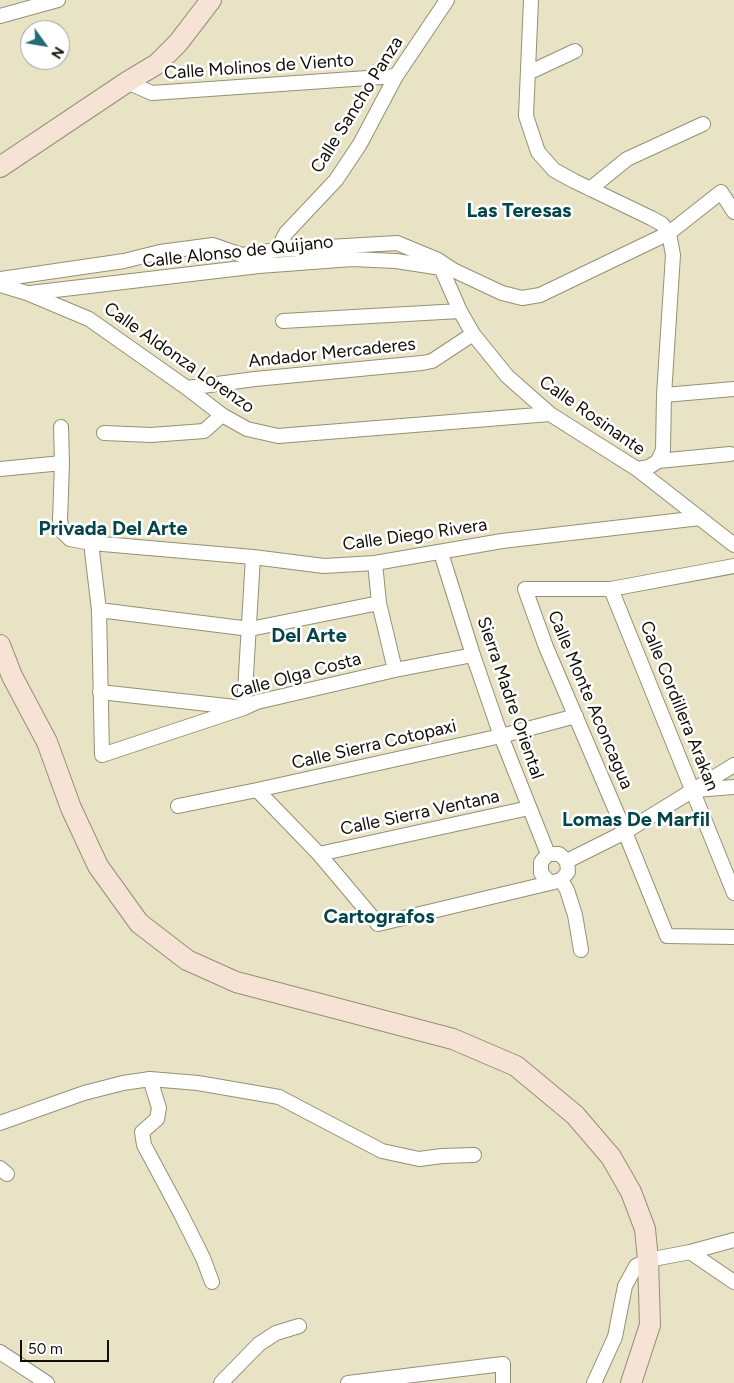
<!DOCTYPE html>
<style>
body{margin:0}
#map{position:relative;width:734px;height:1383px;overflow:hidden;background:#e8e3c5;font-family:Figtree,sans-serif}
canvas{display:block}
.north{position:absolute;left:20px;top:20px;width:50px;height:50px;box-sizing:border-box;background:#fff;border:1px solid #a09f9b;border-radius:50%;rotate:122deg;font-size:14px;font-weight:700;line-height:20px;text-align:center;color:#110f05}
.north::after{content:'';display:block;margin:auto;width:18px;height:22px;background:#226d74;clip-path:polygon(50% 0,100% 100%,50% 72%,0 100%)}
.scale{position:absolute;left:20px;top:1340px;width:89px;height:22px;box-sizing:border-box;border:2px solid #110f05;border-top:0;padding-left:6px;font-size:15px;line-height:18px;white-space:nowrap;color:#110f05;-webkit-text-stroke:4px #fff;paint-order:stroke}
</style>
<div id="map">
<canvas width="734" height="1383"></canvas>
<div class="north">N</div>
<div class="scale">50 m</div>
</div>
<script>
const g = document.querySelector('canvas').getContext('2d');
g.lineJoin = 'round';
const toPath = rows => new Path2D(rows.map(r => 'M' + r).join(''));
function stroke(path, color, width, dash) { g.strokeStyle = color; g.lineWidth = width; g.lineCap = dash ? 'butt' : 'round'; g.setLineDash(dash || []); g.stroke(path); }
function label(font, color, halo, rows, align = 'center') {
  g.font = font + ' Figtree,sans-serif'; g.lineWidth = 5; g.setLineDash([]); g.textBaseline = 'middle'; g.strokeStyle = halo; g.fillStyle = color; for (const [text, x, y, turn = 0] of rows) {
    g.save(); g.translate(x, y); g.rotate((+turn || 0) * Math.PI / 180); g.textAlign = isNaN(turn) ? turn : align; if (halo) g.strokeText(text, 0, 0); g.fillText(text, 0, 0); g.restore();
  }
}
const street = toPath([
 [531,0,526,116,538,152,554,170,574,181,651,218,662,224,669,233,673,255,664,395,663,450,658,461,649,467,637,469],
 [0,16,58,0],
 [528,73,575,51],
 [127,82,152,93,396,76],
 [590,189,627,159,703,124],
 [277,250,286,233,336,180,360,144,396,76,447,0],
 [438,261,460,311,473,334,507,376,550,414,637,469,734,545],
 [0,279,124,261,160,252,213,245,242,255,277,250,397,243,438,260,453,270,502,293,522,298,540,295,669,233,721,192,734,212],
 [0,285,27,293,89,319,187,388,222,415,247,429,278,436,550,414],
 [30,293,259,266,352,259,396,261,448,269],
 [283,321,460,311],
 [187,388,255,379,422,363,432,361,473,334],
 [664,395,734,389],
 [61,427,62,463,60,520,62,531,70,539,91,543,253,557,324,566,375,563,502,541,700,518],
 [104,433,151,435,204,431,222,415],
 [658,461,730,454],
 [0,469,62,463],
 [91,543,99,610,102,755,244,708,257,702,395,670,473,655],
 [441,553,473,655,501,736,548,854],
 [375,563,379,603,395,670],
 [734,566,611,589,525,589,546,647,625,832,667,936,734,937],
 [611,589,734,893],
 [99,610,250,629,379,603],
 [100,692,244,708,253,557],
 [257,790,319,854,378,924,550,883],
 [695,790,734,787],
 [178,806,257,790,501,736,576,716],
 [319,854,529,808],
 [548,854,559,854,567,861,568,872,561,880,550,883,541,873,541,862,548,854],
 [567,861,625,832,734,765],
 [561,880,567,890,575,915,581,950],
 [150,1079,159,1108,157,1119,142,1132,144,1145,181,1214,203,1258,212,1282],
 [0,1123,84,1093,123,1083,150,1079,198,1083,279,1097,382,1151,419,1159,442,1156,474,1155],
 [0,1168,7,1174],
 [690,1252,734,1282],
 [0,1352,47,1383],
 [221,1383,259,1344,276,1333,299,1326],
 [348,1383,503,1364,503,1383],
 [594,1383,615,1337,625,1286,636,1266,648,1260,690,1252,734,1240]
]);
const secondary = toPath([
 [0,167,127,82,157,64,178,43,211,0],
 [0,645,12,676,47,742,71,808,98,866,139,923,187,960,236,982,453,1039,516,1066,575,1115,611,1157,631,1192,645,1229,648,1260,650,1325,631,1383]
]);
const streetNames = [
 ["Calle Molinos de Viento",259,67,-4],
 ["Calle Sancho Panza",357,105,-58],
 ["Calle Alonso de Quijano",238,252,-6],
 ["Andador Mercaderes",332,353,-6],
 ["Calle Aldonza Lorenzo",179,358,35],
 ["Calle Rosinante",592,416,35],
 ["Calle Diego Rivera",415,535,-8],
 ["Calle Olga Costa",296,676,-15],
 ["Sierra Madre Oriental",510,698,71],
 ["Calle Monte Aconcagua",590,700,67],
 ["Calle Cordillera Arakan",679,706,68],
 ["Calle Sierra Cotopaxi",374,745,-13],
 ["Calle Sierra Ventana",420,813,-12]
];
const quarterNames = [
 ["Las Teresas",519,211],
 ["Privada Del Arte",113,529],
 ["Del Arte",309,636],
 ["Lomas De Marfil",636,820],
 ["Cartografos",379,917]
];
stroke(street, '#959074', 16);
stroke(secondary, '#959074', 22);
stroke(street, '#fff', 14);
stroke(secondary, '#f7e2d6', 20);
label('18px', '#110f05', '#fff', streetNames);
label('bold 20px', '#02454a', '#fff', quarterNames);
</script>
